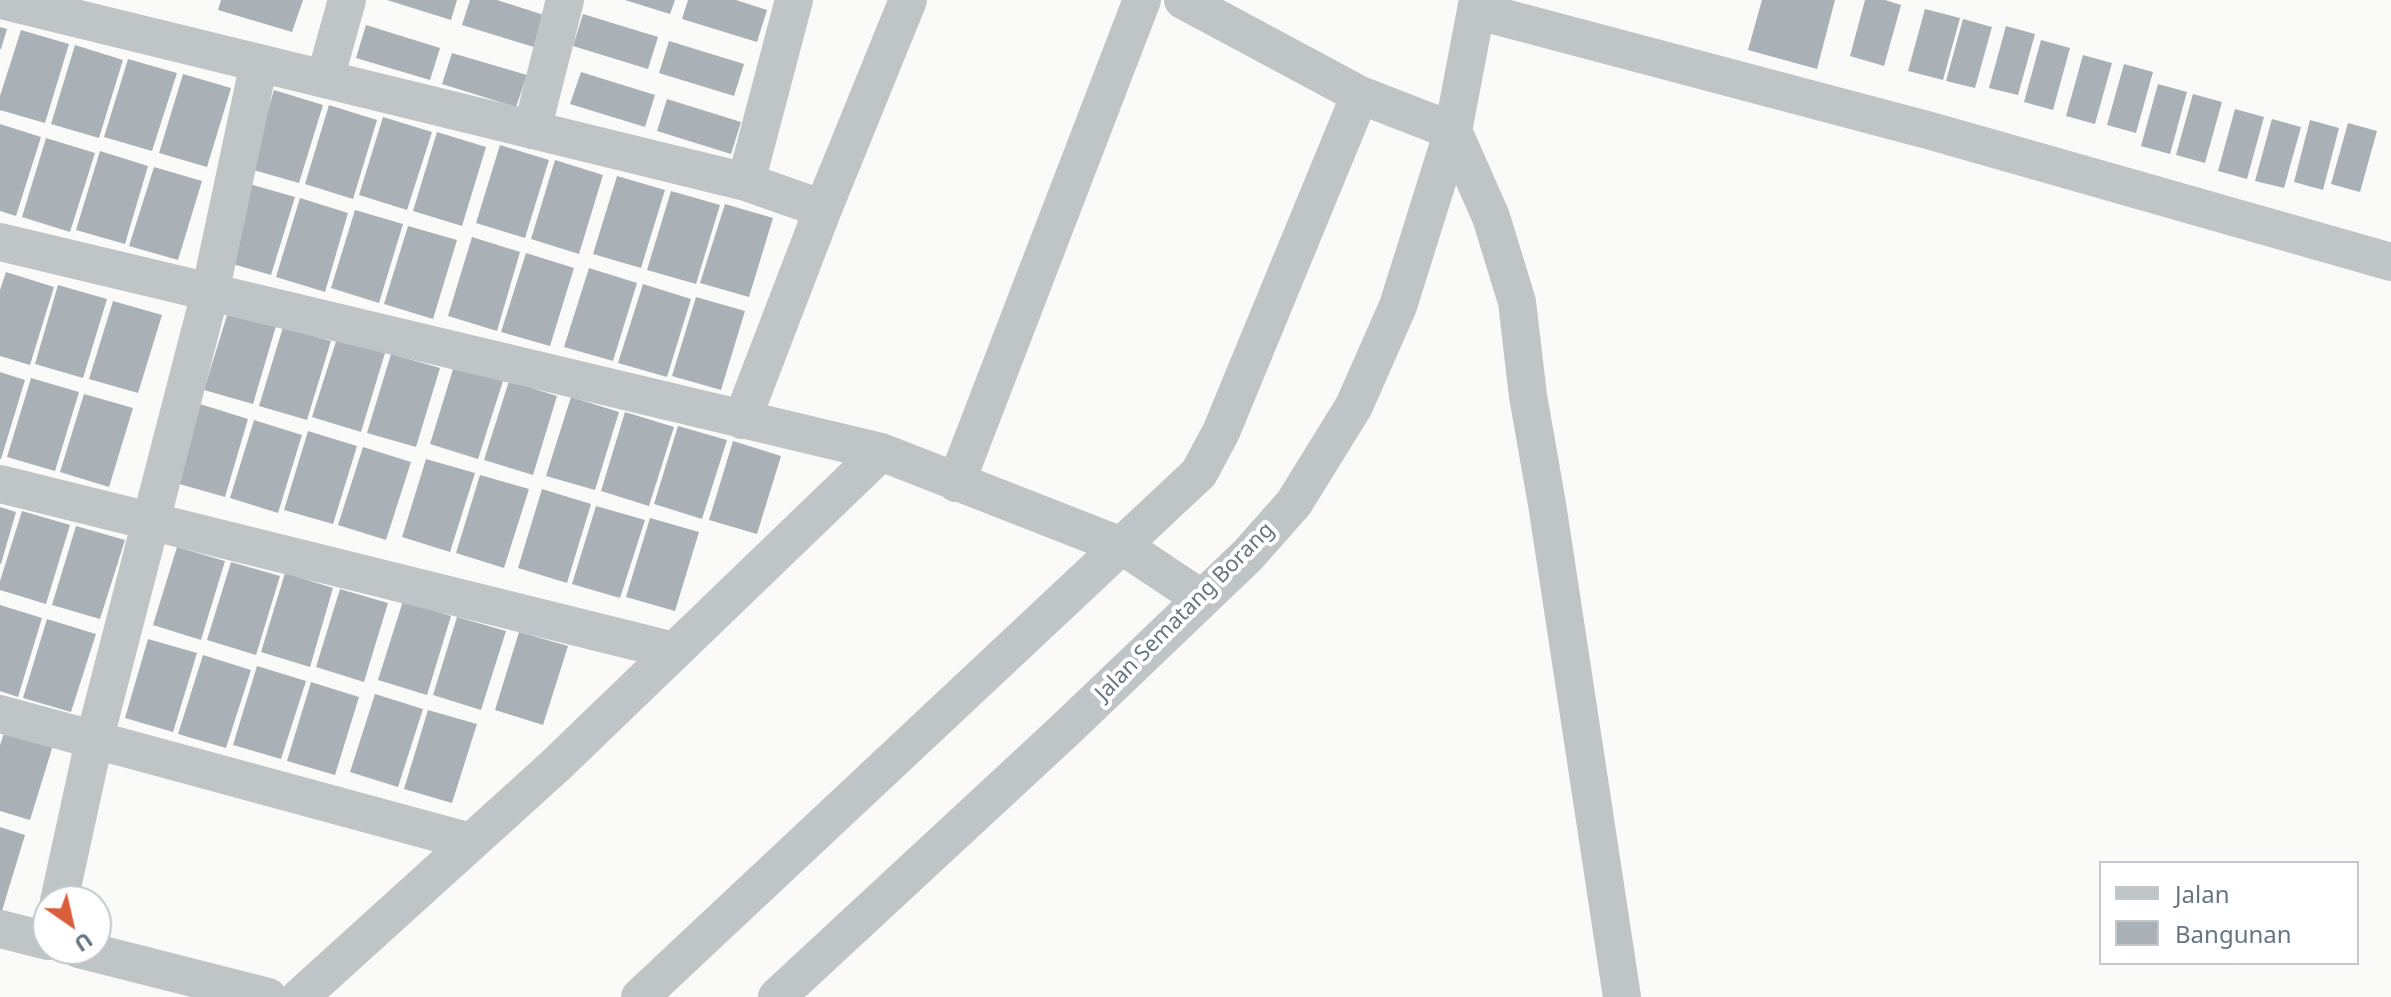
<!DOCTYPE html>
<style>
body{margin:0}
#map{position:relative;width:2391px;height:997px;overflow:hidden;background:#fafaf8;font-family:"Noto Sans",sans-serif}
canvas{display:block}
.legend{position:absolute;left:2099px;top:861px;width:260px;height:104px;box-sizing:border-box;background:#fff;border:2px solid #c2c8cd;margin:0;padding:10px 14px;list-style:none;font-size:24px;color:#667581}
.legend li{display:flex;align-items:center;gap:16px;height:40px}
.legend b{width:40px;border:2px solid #c2c8cd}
.north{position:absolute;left:32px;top:885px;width:80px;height:80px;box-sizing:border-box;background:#fff;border:2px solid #c2c8cd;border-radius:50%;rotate:146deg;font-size:22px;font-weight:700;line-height:32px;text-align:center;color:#667581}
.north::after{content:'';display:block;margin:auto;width:28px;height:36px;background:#d95e39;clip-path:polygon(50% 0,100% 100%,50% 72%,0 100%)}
</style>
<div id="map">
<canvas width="2391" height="997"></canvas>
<ul class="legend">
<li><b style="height:10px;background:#bfc4c7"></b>Jalan</li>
<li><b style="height:22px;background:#a9b1b7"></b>Bangunan</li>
</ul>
<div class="north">U</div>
</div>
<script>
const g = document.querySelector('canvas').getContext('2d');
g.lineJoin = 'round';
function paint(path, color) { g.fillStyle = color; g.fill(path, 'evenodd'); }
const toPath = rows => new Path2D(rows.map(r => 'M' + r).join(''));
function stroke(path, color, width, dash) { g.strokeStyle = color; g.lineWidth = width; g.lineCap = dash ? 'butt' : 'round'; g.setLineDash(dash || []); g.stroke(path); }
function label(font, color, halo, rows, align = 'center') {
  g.font = font + ' "Noto Sans",sans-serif'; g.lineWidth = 8; g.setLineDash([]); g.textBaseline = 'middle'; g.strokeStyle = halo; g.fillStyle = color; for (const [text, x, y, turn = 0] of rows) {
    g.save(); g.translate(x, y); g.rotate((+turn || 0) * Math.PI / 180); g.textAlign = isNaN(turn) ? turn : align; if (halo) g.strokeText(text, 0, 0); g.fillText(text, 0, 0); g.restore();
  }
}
const building = toPath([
 [221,0,303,0,292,32,218,10],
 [387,0,457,0,451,20],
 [470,0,497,0,547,16,537,48,462,25],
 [625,0,675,0,670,14],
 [688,0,736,0,767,10,757,42,682,19],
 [1762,0,1835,0,1817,69,1748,50],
 [1865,0,1885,0,1901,5,1884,66,1850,56],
 [1925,9,1960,18,1943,80,1908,71],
 [583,14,658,37,648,69,573,46],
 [1963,19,1992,27,1975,88,1946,81],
 [366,25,440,48,430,80,356,58],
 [2006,26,2035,34,2018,95,1989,88],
 [0,27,7,29,1,49,0,49],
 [21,30,69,44,45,123,0,110,0,96],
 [2041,40,2070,48,2053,110,2024,102],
 [669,41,744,64,734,96,659,73],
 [75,45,123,60,99,138,51,124],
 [452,53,527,75,516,107,442,84],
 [2083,55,2112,63,2095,124,2066,116],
 [128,59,177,73,152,151,104,137],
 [2124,64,2153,72,2136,133,2107,125],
 [581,72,655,95,645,127,570,104],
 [183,74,231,88,207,167,159,153],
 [2158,84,2187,92,2170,154,2141,146],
 [274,90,323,105,299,183,250,169],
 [2193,94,2222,102,2205,163,2176,155],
 [667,99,741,122,731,154,657,131],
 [329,105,377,120,353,199,305,184],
 [2235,109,2264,117,2247,179,2218,171],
 [383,117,432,132,407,210,359,195],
 [2272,119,2301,127,2284,188,2255,181],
 [2310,120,2339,128,2323,190,2294,182],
 [2348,123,2377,131,2360,192,2331,184],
 [0,124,41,137,16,216,0,211],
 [437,132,486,147,462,226,413,211],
 [46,138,95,153,70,232,22,217],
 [500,145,549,160,525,238,476,223],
 [100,151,148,166,125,244,76,230],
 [555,160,603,175,579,254,531,239],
 [154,167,202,181,178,260,129,246],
 [617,176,665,190,641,268,593,254],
 [246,183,295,197,271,275,222,261],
 [671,191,720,205,696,284,647,270],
 [300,198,348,213,325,292,276,277],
 [725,204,773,218,749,297,700,283],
 [355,210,403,224,379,303,331,288],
 [408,226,457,240,433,319,384,304],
 [472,237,520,252,497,331,448,316],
 [526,253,574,268,550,346,501,332],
 [589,268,637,283,613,361,564,347],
 [6,272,54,287,30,365,0,356,0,290],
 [643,284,691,299,667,377,618,363],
 [58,285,107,299,83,378,35,364],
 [696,297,745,311,721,390,672,376],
 [113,301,162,315,138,393,89,379],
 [228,312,276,326,253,404,204,390],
 [283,327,331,341,307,420,259,406],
 [337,338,385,353,361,432,312,417],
 [391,354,440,368,416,447,367,433],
 [454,366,503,381,478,459,430,444],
 [0,372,25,380,1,459,0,459],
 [31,378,79,392,55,471,7,457],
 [509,381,557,396,533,475,484,460],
 [84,394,133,408,109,487,60,472],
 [571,397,619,412,595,490,546,476],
 [200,404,248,419,225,497,176,483],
 [625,412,674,427,649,506,601,491],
 [254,420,302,435,278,513,230,498],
 [678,426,727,440,702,519,654,504],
 [308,431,357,446,333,524,284,510],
 [733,441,781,456,757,534,709,520],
 [363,447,411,462,386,540,338,525],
 [426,459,475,473,450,552,402,537],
 [480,475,529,489,504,568,456,553],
 [542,489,591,504,567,583,518,568],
 [596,506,645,520,620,598,572,584],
 [0,507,16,512,1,564,0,564],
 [22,511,70,525,46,604,0,590,0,581],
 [650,518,699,532,675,611,626,597],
 [76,526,125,540,100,619,52,605],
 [177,547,225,561,201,640,153,625],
 [231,562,280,576,256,655,207,640],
 [285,573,333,588,310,667,261,652],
 [340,589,388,603,364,682,316,667],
 [403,601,451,616,427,695,378,680],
 [0,605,42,618,18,697,0,691],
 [457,617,506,631,481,710,433,695],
 [47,619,96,634,71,712,23,698],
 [519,632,568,646,543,725,495,710],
 [148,639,197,653,173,732,125,718],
 [203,655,251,670,226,748,178,734],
 [257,666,306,681,281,759,233,745],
 [311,682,359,697,335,775,287,761],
 [375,694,423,709,398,787,350,772],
 [428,710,477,724,452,803,404,789],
 [6,727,54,742,30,820,0,811,0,745],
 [0,827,25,835,1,914,0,914]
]);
const minor = toPath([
 [1,0,746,182,823,209,742,420],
 [1183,0,1360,95,1453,131,1491,217,1517,302,1528,396,1547,504,1622,997],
 [1478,11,1931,131,2391,262],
 [325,79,347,0],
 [532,130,565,0],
 [746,182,794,0],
 [823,209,908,0],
 [0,242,881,452,1124,547,1202,599],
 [956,483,1142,0],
 [0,484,674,651],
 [0,714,471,842],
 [59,901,94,741,210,293,259,63],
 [0,929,48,941],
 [79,949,268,997],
 [300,997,555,766,881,452],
 [640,997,1199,473,1221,432,1360,95],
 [777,997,1065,730,1248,555,1294,503,1354,406,1398,306,1453,131,1478,0]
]);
const streetNames = [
 ["Jalan Sematang Borang",1185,612,-45]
];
paint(building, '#a9b1b7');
stroke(minor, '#bfc4c7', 38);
label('22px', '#667581', '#fff', streetNames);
</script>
